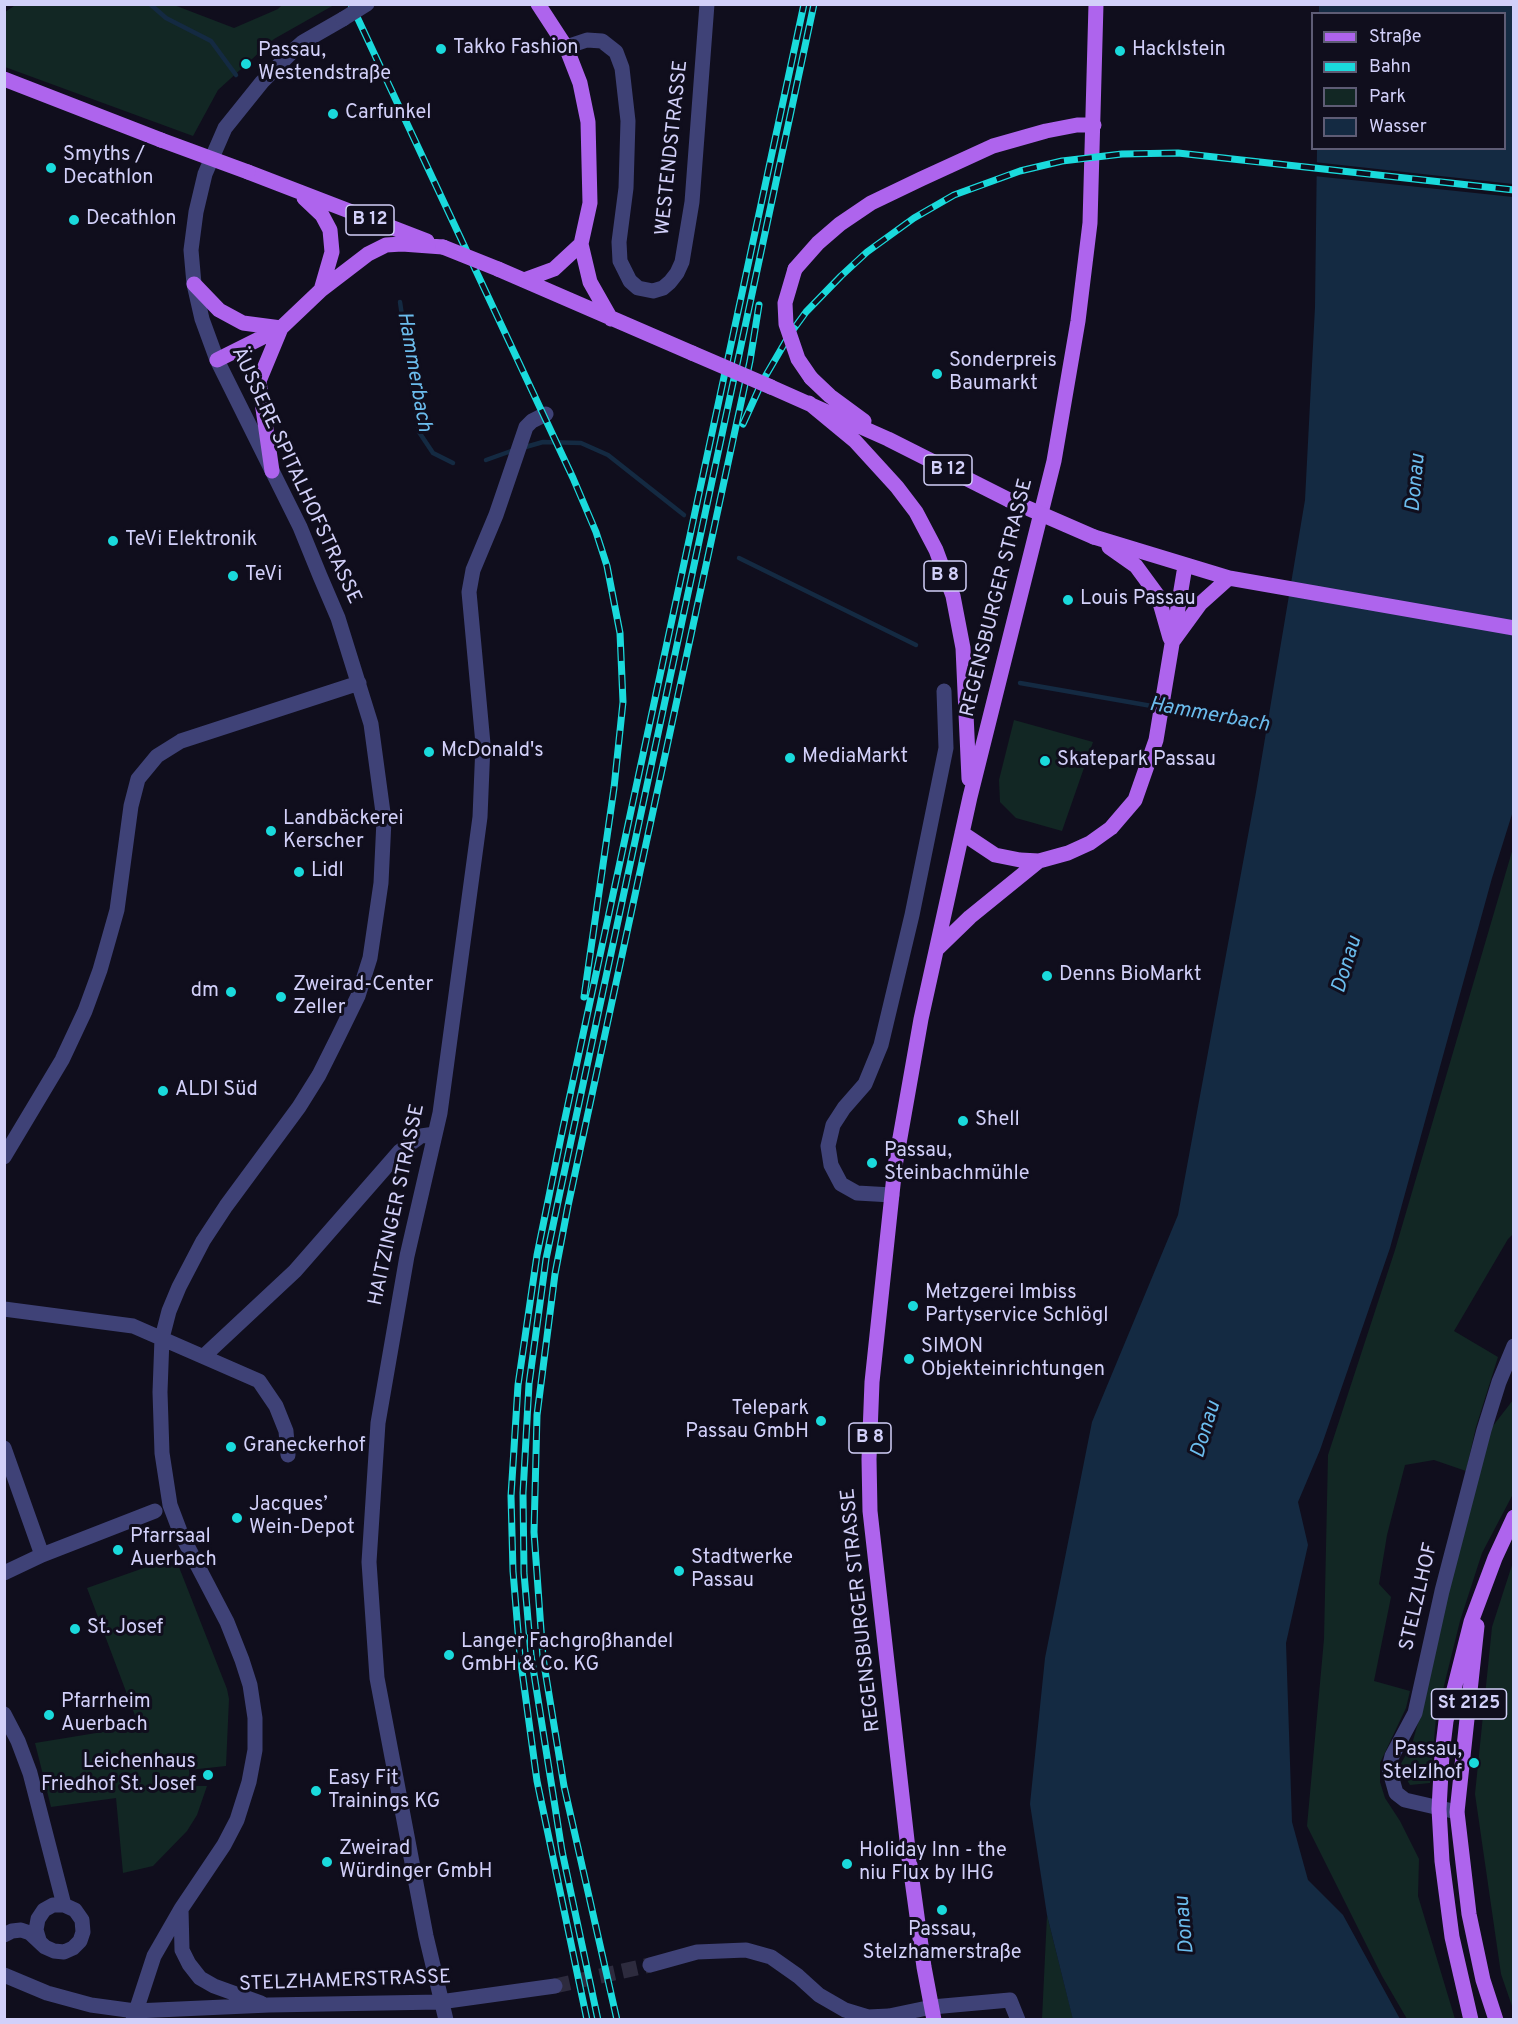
<!DOCTYPE html>
<meta charset="utf-8">
<style>
body{margin:0}
#map{position:relative;width:1518px;height:2024px;overflow:hidden;background:#100e1d;font-family:Overpass,sans-serif}
canvas{display:block}
.frame{position:absolute;inset:0;border:6px solid #d2d0f9;pointer-events:none}
.legend{position:absolute;left:1311px;top:12px;width:195px;height:138px;box-sizing:border-box;background:#100e1d;border:2px solid #5e5c75;margin:0;padding:8px 10px;list-style:none;font-size:18px;color:#d2d0f9}
.legend li{display:flex;align-items:center;gap:12px;height:30px}
.legend b{width:30px;border:2px solid #5e5c75}
</style>
<div id="map">
<canvas width="1518" height="2024"></canvas>
<div class="frame"></div>
<ul class="legend">
<li><b style="height:8px;background:#ae64ed"></b>Straße</li>
<li><b style="height:8px;background:#1adadc"></b>Bahn</li>
<li><b style="height:16px;background:#122724"></b>Park</li>
<li><b style="height:16px;background:#142a42"></b>Wasser</li>
</ul>
</div>
<script>
const g = document.querySelector('canvas').getContext('2d');
g.lineJoin = 'round';
function paint(path, color) { g.fillStyle = color; g.fill(path, 'evenodd'); }
const toPath = rows => new Path2D(rows.map(r => 'M' + r).join(''));
function stroke(path, color, width, dash) { g.strokeStyle = color; g.lineWidth = width; g.lineCap = dash ? 'butt' : 'round'; g.setLineDash(dash || []); g.stroke(path); }
function label(font, color, halo, rows, align = 'center') {
  g.font = font + ' Overpass,sans-serif'; g.lineWidth = 6; g.setLineDash([]); g.textBaseline = 'middle'; g.strokeStyle = halo; g.fillStyle = color; for (const [text, x, y, turn = 0] of rows) {
    g.save(); g.translate(x, y); g.rotate((+turn || 0) * Math.PI / 180); g.textAlign = isNaN(turn) ? turn : align; if (halo) g.strokeText(text, 0, 0); g.fillText(text, 0, 0); g.restore();
  }
}
const green = toPath([
 [17,4,174,5,234,28,278,9,282,5,334,5,274,39,218,90,193,136,5,67,5,12],
 [1014,720,1093,742,1062,831,1016,818,1000,802,999,780],
 [1513,848,1513,1234,1508,1239,1454,1331,1498,1357,1476,1427,1466,1471,1434,1460,1405,1465,1387,1535,1379,1584,1391,1597,1374,1681,1410,1691,1406,1708,1380,1763,1380,1782,1385,1798,1400,1821,1419,1859,1418,1896,1455,2019,1407,2019,1382,1976,1307,1826,1324,1639,1328,1455,1395,1250],
 [1513,1400,1513,1494,1482,1553,1460,1621,1436,1718,1430,1783,1410,1785,1399,1767,1412,1744,1418,1723,1447,1591,1489,1431],
 [175,1557,227,1689,229,1699,226,1766,189,1770,191,1786,207,1786,197,1815,187,1831,153,1866,123,1873,116,1798,51,1807,35,1743,139,1726,87,1588],
 [1513,1562,1514,2009,1513,2009,1501,1974,1475,1794,1492,1627],
 [1047,1915,1073,2019,1042,2019]
]);
const water = toPath([
 [1319,5,1513,5,1513,811,1492,878,1390,1248,1320,1450,1298,1502,1308,1545,1286,1643,1292,1822,1308,1880,1343,1915,1400,2019,1073,2020,1047,1915,1030,1804,1045,1658,1092,1422,1178,1215,1256,792,1305,500,1315,307,1317,149,1504,148,1504,14,1319,14]
]);
const pier = toPath([
 [1314,162,1513,184,1513,197,1314,176]
]);
const stream = toPath([
 [150,4,166,18,211,41,236,75],
 [400,302,419,432,433,453,453,463],
 [522,448,543,442,581,443,608,455,684,515],
 [486,460,514,450],
 [739,558,916,645],
 [1020,683,1272,727]
]);
const minorTunnel = toPath([
 [555,1986,650,1965]
]);
const minor = toPath([
 [566,47,587,40,602,41,616,52,622,68,628,121,626,188,619,242,620,261,630,281,638,288,653,291,663,288,670,282,677,273,682,262,692,202,707,4],
 [4,1157,62,1060,85,1011,100,970,117,910,131,806,138,779,157,756,181,741,359,683],
 [892,1195,857,1193,841,1184,831,1165,828,1146,833,1125,844,1108,865,1084,881,1045,912,915,946,748,944,691],
 [4,1309,133,1326,259,1381,276,1406,286,1431,288,1455],
 [204,1356,295,1271,400,1151,421,1136,435,1134],
 [4,1448,42,1555],
 [4,1573,42,1555,155,1511],
 [4,1714,18,1741,30,1773,64,1905],
 [1457,1812,1405,1800,1396,1793,1389,1768,1392,1756,1415,1713,1442,1591,1484,1430,1499,1382,1514,1346],
 [181,1909,182,1950,189,1964,200,1978,214,1986,261,2003],
 [4,1935,12,1931,21,1930,30,1933,45,1947,54,1951,64,1952,73,1948,80,1941,83,1932,82,1920,75,1910,64,1905,53,1905,44,1910,38,1919,36,1930,39,1940],
 [650,1965,697,1952,746,1950,771,1957,798,1976,819,1995,845,2010,868,2017,889,2016,932,2007,1010,2000,1018,2020],
 [4,1975,47,1993,91,2005,135,2011,269,2005,440,2002,555,1986],
 [133,2020,154,1956,181,1909,224,1845,237,1820,249,1782,255,1750,255,1718,250,1685,242,1660,227,1622,181,1534,170,1505,162,1453,160,1392,162,1338,169,1311,179,1287,203,1241,226,1206,299,1107,319,1075,338,1037,358,996,370,958,381,883,384,820,371,724,338,618,320,576,300,527,217,360,202,319,194,284,191,250,196,212,205,174,225,128,262,82,295,49,303,42,343,19],
 [446,2020,426,1936,377,1678,369,1562,378,1423,407,1256,440,1113,480,817,483,744,469,592,473,570,496,515,526,427,532,421,546,414]
]);
const major = toPath([
 [538,4,566,47,580,83,588,122,590,203,581,244,590,282,611,319],
 [4,79,161,140],
 [248,172,427,241],
 [304,198,322,215,330,230,332,252,321,290],
 [498,269,692,353],
 [795,269,818,243,840,224,871,203,921,179,993,146,1046,131,1077,125,1094,125],
 [524,280,554,269,581,244],
 [194,284,219,310,243,323,281,328],
 [217,360,281,328,321,290,368,254,386,245,402,244,443,247],
 [811,378,830,396,864,421],
 [771,387,888,439,1009,500],
 [809,403,855,441,897,487,916,512,936,550,953,596,963,648,969,779],
 [272,471,259,381,281,328],
 [1094,537,1229,578,1514,628],
 [1109,547,1136,566,1158,596,1170,638],
 [1173,641,1200,604,1229,578],
 [962,833,995,855,1020,860,1039,861,1068,853,1090,843,1111,828,1135,800,1156,740,1185,566],
 [938,948,970,917,1039,861],
 [1477,1626,1457,1812,1469,1914,1483,1980,1496,2020],
 [934,2020,924,1967,909,1858,870,1511,869,1459,872,1382,895,1166,921,1019,970,797,1054,461,1078,321,1090,223,1096,4],
 [1471,2020,1452,1937,1442,1861,1439,1809,1442,1754,1446,1721,1471,1622,1495,1558,1514,1517]
]);
const rail = toPath([
 [351,4,573,478,596,532,607,566,620,633,623,702,614,788,584,997],
 [743,424,762,382,790,334,806,312,841,276,867,252,914,218,954,195,1020,171,1062,161,1122,154,1178,153,1514,190],
 [587,2020,537,1781,520,1656,513,1571,511,1496,518,1385,537,1255,561,1137,804,4],
 [598,2020,562,1851,531,1655,524,1573,523,1493,529,1384,546,1259,560,1192,814,4],
 [617,2020,564,1786,543,1658,534,1532,537,1415,555,1274,568,1206,750,361,759,305]
]);
const minorBridge = toPath([
 [343,19,367,4]
]);
const majorBridge = toPath([
 [161,140,248,172],
 [443,247,498,269],
 [795,269,785,303,786,324,798,359,811,378],
 [692,353,771,387],
 [1009,500,1094,537]
]);
const markers = [
 [441,49,6,"#1adadc"],
 [1120,51,6,"#1adadc"],
 [246,64,6,"#1adadc"],
 [333,114,6,"#1adadc"],
 [51,168,6,"#1adadc"],
 [74,220,6,"#1adadc"],
 [937,374,6,"#1adadc"],
 [113,541,6,"#1adadc"],
 [233,576,6,"#1adadc"],
 [1068,600,6,"#1adadc"],
 [429,752,6,"#1adadc"],
 [790,758,6,"#1adadc"],
 [1045,761,6,"#1adadc"],
 [271,831,6,"#1adadc"],
 [299,872,6,"#1adadc"],
 [1047,976,6,"#1adadc"],
 [231,992,6,"#1adadc"],
 [281,997,6,"#1adadc"],
 [163,1091,6,"#1adadc"],
 [963,1121,6,"#1adadc"],
 [872,1163,6,"#1adadc"],
 [913,1306,6,"#1adadc"],
 [909,1359,6,"#1adadc"],
 [821,1421,6,"#1adadc"],
 [231,1447,6,"#1adadc"],
 [237,1518,6,"#1adadc"],
 [118,1550,6,"#1adadc"],
 [679,1571,6,"#1adadc"],
 [75,1629,6,"#1adadc"],
 [449,1655,6,"#1adadc"],
 [49,1715,6,"#1adadc"],
 [1474,1763,6,"#1adadc"],
 [208,1775,6,"#1adadc"],
 [316,1791,6,"#1adadc"],
 [327,1862,6,"#1adadc"],
 [847,1864,6,"#1adadc"],
 [942,1910,6,"#1adadc"]
];
const shields = [
 [370,220,48],
 [948,470,48],
 [945,576,42],
 [870,1438,42],
 [1469,1704,75]
];
const shieldNames = [
 ["B 12",370,220],
 ["B 12",948,470],
 ["B 8",945,576],
 ["B 8",870,1438],
 ["St 2125",1469,1704]
];
const poiNames = [
 ["Takko Fashion",453,49],
 ["Hacklstein",1132,51],
 ["Passau,",258,52],
 ["Westendstraße",258,75],
 ["Carfunkel",345,114],
 ["Smyths /",63,156],
 ["Decathlon",63,179],
 ["Decathlon",86,220],
 ["Sonderpreis",949,362],
 ["Baumarkt",949,385],
 ["TeVi Elektronik",125,541],
 ["TeVi",245,576],
 ["Louis Passau",1080,600],
 ["McDonald's",441,752],
 ["MediaMarkt",802,758],
 ["Skatepark Passau",1057,761],
 ["Landbäckerei",283,820],
 ["Kerscher",283,843],
 ["Lidl",311,872],
 ["Denns BioMarkt",1059,976],
 ["Zweirad-Center",293,986],
 ["Zeller",293,1009],
 ["dm",219,992,"right"],
 ["ALDI Süd",175,1091],
 ["Shell",975,1121],
 ["Passau,",884,1152],
 ["Steinbachmühle",884,1175],
 ["Metzgerei Imbiss",925,1294],
 ["Partyservice Schlögl",925,1317],
 ["SIMON",921,1348],
 ["Objekteinrichtungen",921,1371],
 ["Telepark",809,1410,"right"],
 ["Passau GmbH",809,1433,"right"],
 ["Graneckerhof",243,1447],
 ["Jacques’",249,1506],
 ["Wein-Depot",249,1529],
 ["Pfarrsaal",130,1538],
 ["Auerbach",130,1561],
 ["Stadtwerke",691,1559],
 ["Passau",691,1582],
 ["St. Josef",87,1629],
 ["Langer Fachgroßhandel",461,1643],
 ["GmbH & Co. KG",461,1666],
 ["Pfarrheim",61,1703],
 ["Auerbach",61,1726],
 ["Passau,",1462,1751,"right"],
 ["Stelzlhof",1462,1774,"right"],
 ["Leichenhaus",196,1763,"right"],
 ["Friedhof St. Josef",196,1786,"right"],
 ["Easy Fit",328,1780],
 ["Trainings KG",328,1803],
 ["Zweirad",339,1850],
 ["Würdinger GmbH",339,1873],
 ["Holiday Inn - the",859,1852],
 ["niu Flux by IHG",859,1875],
 ["Passau,",942,1931,"center"],
 ["Stelzhamerstraße",942,1954,"center"]
];
const streetNames = [
 ["WESTENDSTRASSE",673,148,-84],
 ["ÄUSSERE SPITALHOFSTRASSE",295,476,65],
 ["REGENSBURGER STRASSE",998,598,-76],
 ["HAITZINGER STRASSE",398,1205,-78],
 ["STELZLHOF",1420,1597,-77],
 ["REGENSBURGER STRASSE",862,1610,-96],
 ["STELZHAMERSTRASSE",345,1982,-2]
];
const waterNames = [
 ["Hammerbach",413,372,80],
 ["Donau",1417,483,-85],
 ["Hammerbach",1209,716,10],
 ["Donau",1348,965,-73],
 ["Donau",1207,1430,-73],
 ["Donau",1186,1925,-95]
];
paint(green, '#122724');
paint(water, '#142a42');
paint(pier, '#100e1d');
stroke(stream, '#142a42', 4.5);
stroke(minorTunnel, '#2d2b3e', 15, [15, 8]);
stroke(minor, '#3f4277', 15);
stroke(major, '#ae64ed', 15);
stroke(rail, '#1adadc', 7);
stroke(rail, '#100e1d', 4.5, [14]);
stroke(minorBridge, '#3f4277', 15);
stroke(majorBridge, '#ae64ed', 15);
for (const [x, y, r, color] of markers) { const dot = new Path2D(); dot.arc(x, y, r, 0, 2 * Math.PI); g.fillStyle = color; g.fill(dot); stroke(dot, '#100e1d', 2); }
for (const [x, y, w] of shields) { const box = new Path2D(); box.roundRect(x - w / 2, y - 15, w, 30, 4.5); g.fillStyle = '#100e1d'; g.fill(box); stroke(box, '#d2d0f9', 1.5); }
label('bold 18px', '#d2d0f9', null, shieldNames);
label('20px', '#d2d0f9', '#100e1d', poiNames, 'left');
label('20px', '#d2d0f9', '#100e1d', streetNames);
label('italic 21px', '#6bbced', '#100e1d', waterNames);
</script>
